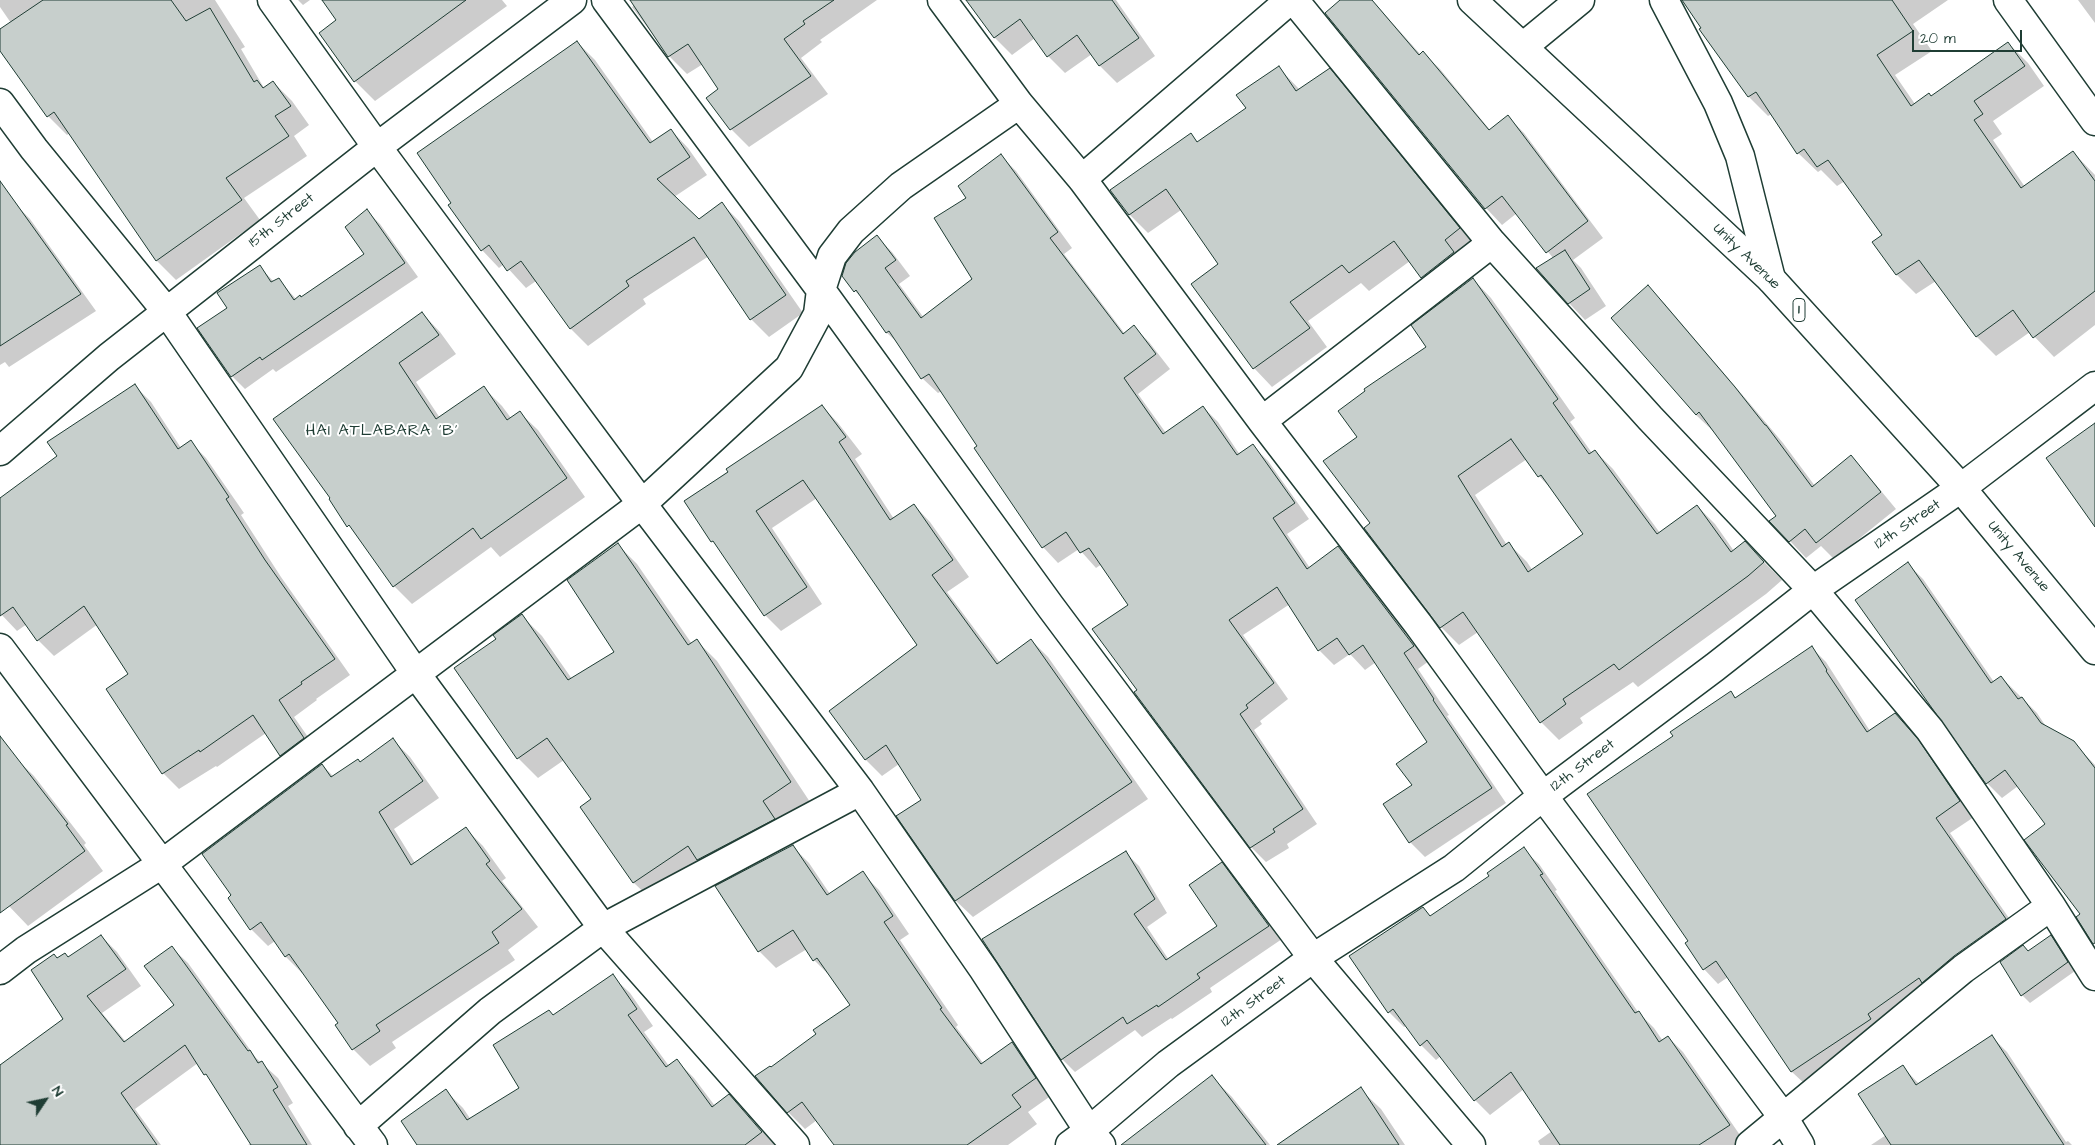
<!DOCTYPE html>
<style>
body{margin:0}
#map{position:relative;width:2095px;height:1145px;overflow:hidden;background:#fff;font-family:"Architects Daughter",sans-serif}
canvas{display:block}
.north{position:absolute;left:20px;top:1075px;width:50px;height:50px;-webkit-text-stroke:4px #fff;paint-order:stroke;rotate:56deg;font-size:14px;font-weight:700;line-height:20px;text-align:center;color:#1f3d34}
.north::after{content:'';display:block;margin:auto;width:18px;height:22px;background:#1f3d34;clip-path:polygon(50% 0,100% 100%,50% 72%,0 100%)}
.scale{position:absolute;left:1912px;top:30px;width:110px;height:22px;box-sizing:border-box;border:2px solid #1f3d34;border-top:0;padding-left:6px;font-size:15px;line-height:18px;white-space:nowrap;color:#1f3d34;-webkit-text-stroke:4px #fff;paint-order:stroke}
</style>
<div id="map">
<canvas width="2095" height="1145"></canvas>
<div class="north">N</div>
<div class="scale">20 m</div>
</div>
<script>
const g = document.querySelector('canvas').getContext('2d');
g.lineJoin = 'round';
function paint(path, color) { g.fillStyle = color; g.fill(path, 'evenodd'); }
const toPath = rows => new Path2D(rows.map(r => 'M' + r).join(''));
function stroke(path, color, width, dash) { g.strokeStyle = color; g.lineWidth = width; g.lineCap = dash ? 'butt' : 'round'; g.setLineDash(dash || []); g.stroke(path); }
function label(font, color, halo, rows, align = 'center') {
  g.font = font + ' "Architects Daughter",sans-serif'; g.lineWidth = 4; g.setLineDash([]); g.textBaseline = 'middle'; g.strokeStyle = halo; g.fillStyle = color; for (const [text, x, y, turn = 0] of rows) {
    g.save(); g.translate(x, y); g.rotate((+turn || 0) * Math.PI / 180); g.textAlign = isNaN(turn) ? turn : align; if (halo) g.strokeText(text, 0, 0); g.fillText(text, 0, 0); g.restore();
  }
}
const shadow = toPath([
 [0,0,215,0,245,47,241,49,264,88,273,82,292,101,309,125,294,136,307,156,244,198,260,220,176,280,157,261,70,133,67,135,48,116,0,50,0,31,11,23,0,7],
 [298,0,310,0,303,5],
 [323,0,502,0,507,6,375,101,355,81,321,33,338,20],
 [641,0,877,0,820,40,822,42,801,58,828,94,749,147,731,129,720,90,703,64,687,74,669,56,632,7],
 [967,0,1116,0,1155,56,1117,83,1100,66,1092,54,1065,73,1048,56,1035,38,1012,55,995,38],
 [1342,0,1372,0,1421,55,1423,53,1440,69,1490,130,1508,117,1524,133,1603,238,1573,260,1581,268,1606,306,1585,320,1569,303,1553,258,1517,213,1502,225,1486,208],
 [1683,0,1948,0,1913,24,1932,51,1895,75,1915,104,1931,98,2008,43,2028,63,2044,86,1993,121,2002,134,1993,140,2025,187,2073,152,2095,175,2095,325,2054,357,2030,332,1996,356,1976,336,1936,281,1916,294,1897,275,1883,236,1845,181,1837,186,1821,170,1818,172,1798,153,1772,114,1768,116,1749,97],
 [2078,0,2095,0,2095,23],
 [577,42,595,60,653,142,671,130,688,148,707,175,674,197,699,221,722,204,739,221,803,313,769,337,751,319,709,256,643,299,646,304,588,346,571,329,536,281,526,288,504,264,499,268,482,250],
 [1279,68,1300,90,1329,70,1348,88,1477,248,1441,296,1422,277,1410,261,1369,291,1361,283,1308,321,1327,347,1272,387,1254,368,1220,265,1181,210,1148,233,1130,215,1112,191,1191,135,1199,143,1247,109],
 [1001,156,1016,171,1072,248,1064,254,1125,334,1134,327,1149,342,1170,369,1138,394,1166,433,1203,407,1218,422,1240,455,1253,446,1268,461,1309,519,1287,534,1310,568,1338,548,1353,563,1429,661,1418,669,1449,715,1447,716,1506,803,1425,857,1410,842,1413,786,1428,743,1376,662,1365,670,1350,654,1334,665,1319,650,1290,604,1243,635,1288,699,1260,721,1262,724,1254,730,1317,824,1287,844,1289,848,1266,862,1251,847,1139,691,1130,606,1102,564,1096,568,1079,549,1058,563,1043,547,975,449,978,447,942,391,938,393,922,378,901,346,887,333,865,301,855,291,877,237,892,252,910,276,899,284,924,318,974,279,968,198],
 [0,195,13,202,30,219,96,311,9,367,5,362,0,365],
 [367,211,380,224,418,277,276,372,273,369,245,389,232,376,229,309,259,266,274,282,278,279,296,299,301,298,366,255],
 [1473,279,1491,298,1575,418,1570,422,1592,453,1595,451,1613,469,1660,533,1697,506,1715,524,1734,551,1745,543,1782,580,1766,594,1638,687,1633,682,1580,718,1583,723,1559,740,1541,722,1478,632,1459,645,1441,627,1372,524,1358,437,1428,347],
 [1527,459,1539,476,1553,491,1585,535,1533,571,1527,562,1509,544,1507,545,1475,495],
 [1648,287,1665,304,1751,405,1783,443,1815,486,1851,457,1867,474,1896,509,1834,559,1821,546,1806,558,1790,541,1778,516,1714,430,1713,431,1696,415,1613,318],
 [422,313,440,332,456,354,416,382,440,418,484,388,502,406,511,418,519,412,538,430,585,497,500,557,491,547,412,604,394,586,330,499],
 [135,386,151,402,181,448,190,442,206,458,244,513,241,515,281,577,350,675,316,699,317,700,294,717,320,754,297,771,281,755,266,733,217,767,216,766,179,789,163,773,130,674,98,624,54,656,38,640,27,624,17,631,0,613,0,497,2,498,58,457],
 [822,406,838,423,862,454,855,459,894,519,914,505,930,522,969,577,947,592,1000,663,1031,640,1048,657,1148,799,973,917,956,901,898,816,922,800,899,764,882,776,866,760,831,711,919,646,817,498,772,528,822,604,781,631,765,615,685,501],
 [617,544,637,564,692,644,697,641,717,661,810,802,654,902,634,883,582,807,593,800,564,760,538,778,518,758,498,640,522,616,542,636,572,679,616,652],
 [1908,564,1923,579,1994,682,2001,677,2037,713,2047,728,2073,742,2095,765,2095,944,2078,917,2082,914,2046,824,2018,786,2002,798,1987,783],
 [1812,648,1826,662,1870,731,1895,715,1932,756,1974,817,1950,833,2020,934,1807,1086,1792,1072,1728,977,1718,984,1704,969,1690,941,1675,737,1731,693,1736,698],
 [393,740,410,757,439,798,394,829,415,863,466,829,483,846,506,878,502,881,538,927,508,950,515,960,392,1042,396,1048,370,1066,353,1049,339,1024,303,973,302,973,286,957,275,941,268,946,251,929,322,765,334,777,360,763],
 [0,743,34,776,86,843,84,845,103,871,28,926,7,904,0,910],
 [792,846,809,863,830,894,862,873,879,890,909,934,900,940,958,1025,956,1027,983,1063,1012,1043,1029,1060,1052,1095,1028,1112,1037,1124,1008,1145,835,1145,817,1120,805,1129,788,1112,771,1069,818,1034,851,1005,831,977,814,960,807,949,776,968,759,951],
 [1523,849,1539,864,1557,890,1555,891,1638,1012,1654,1028,1663,1041,1668,1037,1683,1052,1744,1141,1737,1145,1540,1145,1538,1141,1552,1131,1524,1089,1490,1115,1475,1100,1441,1056,1436,1060,1421,1045,1406,1026,1404,1027,1389,1012,1423,908,1431,917,1491,876],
 [1126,853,1139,866,1167,913,1147,927,1169,960,1218,926,1222,864,1235,877,1282,939,1210,988,1212,992,1172,1019,1171,1018,1142,1037,1135,1030,1075,1072,1062,1059],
 [101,936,117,952,141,986,102,1013,126,1042,175,1005,172,948,188,963,256,1058,278,1078,293,1103,288,1106,312,1145,248,1145,251,1143,213,1082,198,1063,135,1109,161,1145,0,1145,0,1064,2,1065,65,1020,57,960,69,958],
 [2050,936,2059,944,2075,971,2030,1003,2022,995,2029,952],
 [612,976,630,993,653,1026,644,1032,669,1066,677,1061,694,1078,715,1106,729,1096,775,1145,503,1145,521,1088,554,1016],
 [1992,1037,2007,1052,2066,1142,2068,1141,2072,1145,1871,1145,1886,1135,1903,1067,1919,1084],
 [1212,1077,1232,1097,1270,1145,1132,1145],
 [1360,1089,1381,1109,1405,1145,1279,1145],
 [446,1091,463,1108,480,1133,463,1145,418,1145]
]);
const building = toPath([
 [43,0,171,0,186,21,210,8,254,82,257,80,263,88,273,81,291,106,275,116,289,136,226,178,242,200,156,261,54,112,47,117,0,51,0,29,43,0],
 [322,0,466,0,354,82,319,33,336,20,322,0],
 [630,0,834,0,803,21,805,24,784,39,811,76,730,130,706,98,718,89,688,44,668,57,630,0],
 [966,0,1112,0,1139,38,1099,66,1077,35,1047,57,1020,19,994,38,966,0],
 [1340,0,1372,0,1419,55,1423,51,1489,130,1508,115,1588,221,1546,253,1502,196,1485,209,1325,13,1340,0],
 [1682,0,1892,0,1913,31,1877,55,1911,106,1929,93,1931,96,2008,42,2025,66,1974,101,1983,114,1974,120,2021,188,2073,151,2095,181,2095,291,2033,338,2013,310,1976,337,1919,260,1896,275,1872,242,1882,235,1828,160,1817,167,1804,149,1797,154,1756,92,1748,97,1699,29,1701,28,1682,0],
 [577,41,650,143,671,129,690,157,657,179,699,219,722,202,786,295,750,320,694,237,626,281,629,286,570,329,521,261,507,271,489,245,481,251,448,205,451,203,417,153,577,41],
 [1279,66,1296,91,1330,68,1460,228,1445,240,1454,252,1421,278,1394,241,1349,273,1342,265,1290,302,1310,328,1253,369,1191,284,1218,264,1166,189,1129,215,1110,190,1191,133,1197,142,1246,108,1236,95,1279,66],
 [1001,154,1058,232,1050,238,1123,334,1134,325,1156,354,1124,378,1163,434,1203,406,1237,455,1253,444,1295,503,1273,518,1307,569,1338,546,1414,646,1404,653,1434,699,1433,700,1492,788,1409,843,1383,804,1412,785,1396,764,1427,742,1363,645,1349,655,1337,638,1318,651,1277,587,1229,620,1274,683,1246,705,1248,708,1240,714,1303,809,1273,829,1275,832,1250,848,1137,696,1134,692,1137,690,1092,629,1128,605,1089,548,1080,553,1066,532,1042,548,974,448,977,446,929,374,921,379,889,331,886,333,856,290,854,292,842,276,846,263,855,252,877,235,896,260,885,268,921,318,972,279,934,218,966,198,958,186,1001,154],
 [0,181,81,294,0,346,0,181],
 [367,209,405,263,262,360,260,357,231,377,197,328,227,308,217,293,260,265,271,282,279,278,294,300,300,295,301,297,364,254,345,227,367,209],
 [1565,250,1590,289,1568,304,1536,268,1565,250],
 [1473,278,1558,399,1553,403,1589,454,1595,450,1657,534,1697,505,1731,552,1745,541,1764,562,1748,576,1619,670,1614,664,1563,699,1566,704,1540,723,1463,612,1440,628,1364,528,1370,523,1323,461,1357,437,1338,411,1365,391,1364,389,1426,347,1411,325,1473,278],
 [1511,439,1538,477,1541,475,1583,534,1528,572,1509,542,1502,547,1458,476,1511,439],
 [1648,285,1735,387,1765,425,1766,425,1812,487,1851,455,1881,492,1816,543,1805,529,1789,542,1769,521,1776,516,1699,412,1696,415,1611,318,1648,285],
 [422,312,439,335,399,363,436,419,484,386,507,420,520,411,567,478,481,539,473,528,393,587,349,525,347,527,329,499,330,498,273,419,422,312],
 [135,384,178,449,191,440,229,497,226,499,265,560,335,659,301,682,302,684,279,700,304,738,280,756,253,715,200,752,199,750,162,774,106,689,128,674,84,606,37,641,13,607,0,616,0,498,57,456,47,442,135,384],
 [822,405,846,437,839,442,890,520,914,504,953,560,932,575,997,664,1031,639,1132,782,955,901,896,816,921,800,886,745,865,760,829,711,917,645,803,480,756,511,807,587,764,616,713,541,711,542,684,501,728,472,726,469,822,405],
 [2095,423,2095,527,2046,458,2095,423],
 [618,543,688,645,697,639,791,782,763,801,775,819,697,860,688,846,633,883,580,807,591,799,547,738,517,759,454,668,496,639,493,635,522,614,568,680,614,652,567,580,618,543],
 [1908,562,1991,683,2001,676,2018,699,2022,697,2041,723,2074,741,2095,768,2095,943,2093,944,2076,917,2080,914,2024,840,2045,824,2005,770,1986,784,1855,600,1908,562],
 [1812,646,1827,670,1826,671,1867,732,1895,713,1918,739,1960,801,1936,818,2006,919,1954,956,1922,983,1919,978,1868,1014,1871,1019,1791,1072,1716,961,1703,970,1685,943,1688,941,1587,794,1673,736,1670,732,1731,691,1735,698,1812,646],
 [0,736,68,824,66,825,85,851,0,913,0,736],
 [393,738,423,781,379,812,411,865,466,827,490,861,486,864,522,909,492,932,499,943,376,1025,380,1031,352,1050,335,1025,338,1023,289,954,285,957,261,922,250,930,228,898,231,895,202,854,322,764,331,777,358,759,360,762,393,738],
 [793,845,827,895,863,871,893,916,884,922,942,1008,940,1009,981,1064,1012,1042,1036,1078,1012,1095,1021,1107,967,1145,834,1145,802,1102,787,1113,755,1076,770,1066,771,1067,816,1034,813,1030,850,1005,817,958,813,961,793,930,758,952,715,886,793,845],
 [1524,847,1543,874,1540,875,1635,1013,1639,1011,1659,1042,1668,1036,1730,1125,1699,1145,1560,1145,1511,1072,1474,1101,1427,1040,1420,1046,1393,1009,1388,1013,1349,956,1423,907,1430,916,1489,876,1487,873,1524,847],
 [1126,851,1155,899,1134,914,1166,960,1217,926,1189,885,1222,862,1269,926,1197,974,1200,978,1158,1007,1157,1005,1127,1024,1123,1017,1061,1060,982,939,1126,851],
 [101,935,126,969,87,996,124,1042,174,1005,144,966,172,946,248,1051,250,1050,258,1063,262,1061,278,1087,273,1090,307,1145,251,1145,206,1074,204,1075,185,1045,121,1093,157,1145,0,1145,0,1065,63,1019,31,970,54,954,57,958,65,953,68,957,101,935],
 [2051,935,2068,962,2021,996,2000,962,2023,945,2028,951,2051,935],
 [613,974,637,1009,628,1015,666,1067,677,1059,712,1107,729,1094,762,1132,745,1145,417,1145,401,1121,446,1089,467,1120,519,1088,493,1045,549,1010,553,1015,613,974],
 [1992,1035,2064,1145,1891,1145,1858,1094,1903,1065,1916,1085,1992,1035],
 [1212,1075,1266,1145,1121,1145,1212,1075],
 [1361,1087,1399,1145,1277,1145,1361,1087]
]);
const minor = toPath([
 [272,0,377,147,642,504,860,791,984,970,1089,1131,1101,1145],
 [606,0,821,290,1050,606,1313,958,1471,1145],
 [942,0,1019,104,1082,179,1262,421,1418,624,1543,796,1783,1117,1800,1145],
 [1294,0,1492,243,1650,418,1813,590,1930,730,2051,906,2095,976],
 [1664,0,1718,103,1740,156,1771,279],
 [2008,0,2095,121],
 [1524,46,1580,0],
 [0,103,34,149,167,312,416,674,603,928,795,1145],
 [1082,179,1290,0],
 [1262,421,1492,243],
 [0,451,109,357,377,147,572,0],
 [0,648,373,1145],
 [0,970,26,950,162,864,642,504,789,368,818,314,821,290,832,256,851,231,901,186,1019,104],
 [358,1126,490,1011,603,928,860,791],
 [1070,1145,1089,1131,1168,1064,1313,958,1454,868,1543,796,1715,667,1813,590,1961,488,2095,386],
 [1750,1145,1963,969,2051,906]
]);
const major = toPath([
 [1472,0,1771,279,1961,488,2095,650]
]);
const shields = [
 [1799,310,12]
];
const shieldNames = [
 ["1",1799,310]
];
const streetNames = [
 ["15th Street",282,221,-38],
 ["Unity Avenue",1746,257,44],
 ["12th Street",1908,525,-34],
 ["Unity Avenue",2018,557,50],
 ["12th Street",1583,766,-37],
 ["12th Street",1254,1002,-36]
];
const neighbourhoodNames = [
 ["HAI ATLABARA 'B'",382,432]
];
paint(shadow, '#0003');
paint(building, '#c7cfcc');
stroke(building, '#1f3d34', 1);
stroke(minor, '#1f3d34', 31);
stroke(major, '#1f3d34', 31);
stroke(minor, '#fff', 28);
stroke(major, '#fff', 28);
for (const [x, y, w] of shields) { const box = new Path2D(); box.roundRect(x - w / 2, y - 11.5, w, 23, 4); g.fillStyle = '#fff'; g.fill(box); stroke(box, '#1f3d34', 1); }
label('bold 14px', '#1f3d34', null, shieldNames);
label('15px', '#1f3d34', '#fff', streetNames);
g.letterSpacing = '1px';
label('16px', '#1f3d34', '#fff', neighbourhoodNames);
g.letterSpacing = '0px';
</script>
